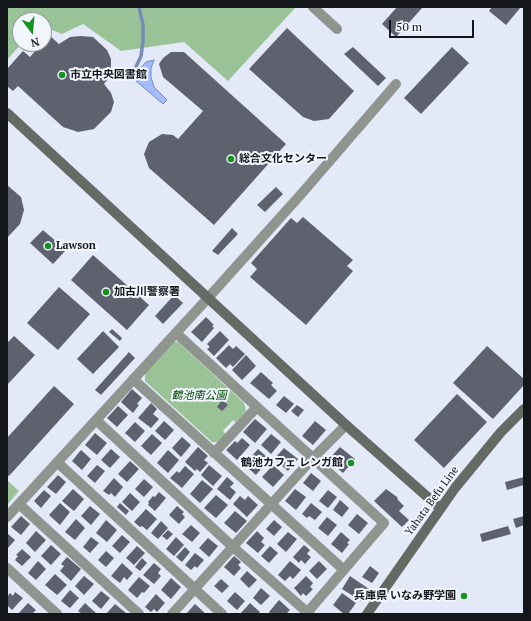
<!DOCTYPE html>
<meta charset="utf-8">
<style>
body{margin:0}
#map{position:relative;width:531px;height:621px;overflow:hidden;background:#e3e9f7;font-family:"PT Serif",serif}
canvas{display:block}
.frame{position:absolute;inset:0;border:8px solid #14161a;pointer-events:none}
.north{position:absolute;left:12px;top:12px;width:40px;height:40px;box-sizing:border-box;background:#f3f6ff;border:1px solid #9a9ca3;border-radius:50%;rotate:164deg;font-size:11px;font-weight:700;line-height:16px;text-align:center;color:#14161a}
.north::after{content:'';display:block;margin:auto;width:14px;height:18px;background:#169221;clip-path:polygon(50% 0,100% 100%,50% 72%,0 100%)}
.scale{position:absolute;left:389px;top:20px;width:85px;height:18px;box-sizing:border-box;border:2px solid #14161a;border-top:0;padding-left:5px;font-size:12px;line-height:14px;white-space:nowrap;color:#14161a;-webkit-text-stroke:3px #f3f6ff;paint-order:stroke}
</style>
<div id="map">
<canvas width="531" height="621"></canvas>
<div class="frame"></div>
<div class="north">N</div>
<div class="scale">50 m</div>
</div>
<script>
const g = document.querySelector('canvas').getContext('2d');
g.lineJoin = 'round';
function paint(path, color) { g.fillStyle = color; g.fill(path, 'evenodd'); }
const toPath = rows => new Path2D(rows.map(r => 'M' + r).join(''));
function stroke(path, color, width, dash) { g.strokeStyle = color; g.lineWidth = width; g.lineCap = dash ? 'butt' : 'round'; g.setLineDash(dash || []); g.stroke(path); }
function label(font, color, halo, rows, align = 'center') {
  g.font = font + ' "PT Serif","Noto Sans JP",serif'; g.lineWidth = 4; g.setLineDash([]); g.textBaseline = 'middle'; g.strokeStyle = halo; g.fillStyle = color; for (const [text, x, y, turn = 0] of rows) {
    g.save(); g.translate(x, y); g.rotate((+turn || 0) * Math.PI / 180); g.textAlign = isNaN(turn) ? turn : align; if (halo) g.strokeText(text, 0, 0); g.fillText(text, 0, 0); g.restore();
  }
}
const green = toPath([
 [7,7,296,7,228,81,184,42,121,51,83,24,62,34,52,30,44,36,44,20,20,20,20,44,33,44,30,46,21,44,7,60],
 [173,342,178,342,244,403,246,411,236,422,233,420,223,431,226,434,218,442,212,442,145,381,145,373],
 [7,480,19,491,7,505]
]);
const water = toPath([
 [154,60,151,68,151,77,154,87,167,100,163,104,136,81,137,74,140,69,146,62,154,60]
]);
const stream = toPath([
 [137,74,134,71,141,56,143,41,143,25,139,7]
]);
const building = toPath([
 [397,7,423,7,396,37,382,24],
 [492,7,521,7,506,25,489,11],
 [287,28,354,91,329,119,314,121,303,117,249,69],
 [49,35,59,44,70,37,81,36,93,37,107,50,111,59,111,69,110,76,104,84,111,93,114,102,111,112,94,129,78,132,63,127,18,86,13,91,7,86,7,69,23,51,30,57,41,44,44,44,44,40],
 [353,47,386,78,378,86,344,54],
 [452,47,469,63,421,114,404,98],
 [171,52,184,52,286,144,214,225,149,168,144,154,149,142,162,134,173,135,178,139,203,111,163,77,159,64,163,58],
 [7,185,21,197,24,210,20,224,7,238],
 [276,187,283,194,265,212,257,205],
 [303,217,353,260,347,266,353,271,306,325,250,277,257,269,251,263,291,218,297,223],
 [232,228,238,234,218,255,212,251],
 [43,230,66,250,53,264,30,243],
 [93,255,149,305,127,330,71,280],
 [59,287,90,314,58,350,27,323],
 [174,295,183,303,163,324,155,316],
 [206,317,214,325,212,326,214,328,202,342,191,332],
 [112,329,122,338,120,341,109,332],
 [103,331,119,347,93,374,77,359],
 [220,331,229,340,214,356,207,349,210,347,207,344],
 [14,336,35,355,7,385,7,343],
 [229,345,233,349,236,346,245,354,233,367,230,364,226,368,216,358],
 [487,346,524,379,524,385,493,419,453,383],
 [129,352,135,358,101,395,95,390],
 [246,355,256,366,242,380,232,370],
 [261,372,273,383,271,385,277,391,269,399,250,383],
 [54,386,74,404,9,476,7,475,7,438],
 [132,389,142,398,137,404,139,405,133,413,121,402],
 [457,394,487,422,444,468,414,440],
 [284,396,294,404,286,413,276,405],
 [222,400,228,405,222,411,217,407],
 [151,403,157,409,153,414,159,419,151,428,138,418],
 [297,405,304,410,298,417,291,411],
 [118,406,128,415,117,427,107,418],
 [255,419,267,429,255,443,243,432],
 [164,421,174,430,165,440,155,431],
 [315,421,326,430,313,445,302,436],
 [135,422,145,431,135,442,125,433],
 [95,433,107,443,97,455,85,445],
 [152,434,162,443,151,455,141,446],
 [271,434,281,442,271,454,261,445],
 [182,437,191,445,181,457,172,448],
 [242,438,250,445,237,460,226,450,235,441,237,443],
 [198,447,208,456,204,460,208,463,200,472,197,469,195,471,185,462],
 [340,447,355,459,343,473,328,460],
 [284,448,298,459,288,471,274,459],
 [111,449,120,457,110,468,101,460],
 [258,449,269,459,256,475,244,465],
 [81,450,91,459,82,470,72,461],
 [168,450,179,460,168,473,157,463],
 [130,461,139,469,127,482,118,474],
 [97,465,105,471,95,483,87,476],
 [209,465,222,476,213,486,201,475],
 [273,465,284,475,273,487,262,477],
 [185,466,194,474,182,488,170,478,177,471,179,473],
 [311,473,321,481,313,491,303,483],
 [58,475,66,482,56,494,47,487],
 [227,477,234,483,230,487,236,492,230,500,217,489],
 [524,477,524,485,507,490,505,482],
 [114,478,123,487,115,497,111,493,109,495,103,491],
 [144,479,153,487,144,497,135,489],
 [202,480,213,489,200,503,190,494],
 [73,489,84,499,74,511,62,501],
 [295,489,306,497,296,510,285,501],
 [386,489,397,497,398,500,404,506,399,511,409,520,402,527,374,501],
 [44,490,51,496,41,508,34,501],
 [328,490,337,497,328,508,319,501],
 [159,492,166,498,155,511,148,505,149,503,148,502,153,496,155,497],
 [130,493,140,502,132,511,122,502],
 [216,495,228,505,216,518,204,508],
 [240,496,245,500,248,496,258,505,247,517,233,504],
 [340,500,349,508,342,517,333,510],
 [60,503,70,512,60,525,49,515],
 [120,503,129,511,126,515,117,507],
 [311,503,322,512,315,520,309,516,307,518,302,514],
 [90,506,100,514,91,525,81,516],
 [177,506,184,512,182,514,185,517,179,524,169,515],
 [146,509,157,519,147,530,142,526,140,527,134,522],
 [235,511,247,521,236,533,224,523],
 [357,514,368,523,359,534,348,525],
 [21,516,30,524,21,535,11,527],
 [524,516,524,525,516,528,513,519],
 [327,517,337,525,328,536,318,528],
 [76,519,85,528,75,540,65,532],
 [106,520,117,530,107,542,96,533],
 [274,520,282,527,274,536,266,529],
 [161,521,168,528,158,539,151,533],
 [191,525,200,533,192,542,182,534],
 [508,526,511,534,482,542,480,534],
 [168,530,173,534,167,540,162,536],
 [36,531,46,540,35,552,26,543],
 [257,531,264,538,261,542,265,545,258,553,246,543],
 [288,532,297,539,286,552,277,544],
 [341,532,350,540,347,543,349,544,342,553,331,544],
 [7,533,15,540,7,549],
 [122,535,130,542,120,553,112,546],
 [91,537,99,543,90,553,83,547],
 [176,537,184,545,174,556,166,549],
 [208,538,218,546,209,557,199,548],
 [51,545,61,554,51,565,41,556],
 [304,545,310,550,307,554,311,557,305,564,301,560,299,563,293,557],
 [137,546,145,553,134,565,126,558],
 [270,546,278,553,269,563,261,556],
 [185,547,190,552,182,562,176,557],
 [22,549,31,557,22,566,15,560,18,556,16,555],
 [106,551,114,558,106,567,98,560],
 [195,553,204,560,197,568,195,566,191,570,185,565],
 [234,556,241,562,238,565,241,568,234,576,224,567],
 [67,557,81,569,71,581,60,571,64,566,61,564],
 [142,558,147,563,140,571,135,567],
 [38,561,46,569,36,580,28,573],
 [290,561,301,570,293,579,290,576,285,581,278,575],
 [319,561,327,569,317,579,309,571],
 [122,563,133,573,127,580,124,577,120,583,111,576],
 [154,563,161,569,158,573,161,576,154,584,143,575],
 [370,566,379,573,372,583,362,577],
 [247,571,257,580,249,588,240,579],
 [55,574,67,585,57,595,45,585],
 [84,576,94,584,84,595,75,586],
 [306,576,313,583,310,587,313,589,306,596,303,593,301,596,294,588],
 [350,576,369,589,361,601,342,589],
 [139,577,150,586,144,593,142,592,137,598,128,590],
 [171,578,181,587,171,599,161,590],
 [221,579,229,586,222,593,214,586],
 [261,588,270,596,261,605,253,598],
 [70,590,79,598,70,608,61,601],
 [101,591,110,598,101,609,92,601],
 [15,592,23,598,12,610,7,605,7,597,10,593,13,596],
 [235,592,245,601,237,610,227,601],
 [342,593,356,603,348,614,344,614,333,605],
 [156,594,165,603,157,612,154,609,151,612,145,607],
 [279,600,290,610,286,614,271,614,269,612],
 [28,603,36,610,32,614,18,614],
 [85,603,97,614,82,614,78,611],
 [250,603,260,612,258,614,240,614],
 [115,604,126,613,124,614,106,614],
 [195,604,205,613,204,614,186,614]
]);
const street = toPath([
 [313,7,337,29],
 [176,333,384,523,306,614],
 [133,379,344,570],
 [96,420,233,547,308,613],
 [214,453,257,407],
 [57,462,222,614],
 [19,504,139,614],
 [7,517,208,298,303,192,396,84],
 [7,568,57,614],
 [172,614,313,458,346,425]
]);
const secondary = toPath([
 [7,113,346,425,440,508],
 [367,614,455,488,501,432,524,409]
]);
const markers = [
 [62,75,4,"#169221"],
 [231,159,4,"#169221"],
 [48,246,4,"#169221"],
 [106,292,4,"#169221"],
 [351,463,4,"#169221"],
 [464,596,4,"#169221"]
];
const poiNames = [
 ["市立中央図書館",70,75],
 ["総合文化センター",239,159],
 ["Lawson",56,246],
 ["加古川警察署",114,292],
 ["鶴池カフェ レンガ館",343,463,"right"],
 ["兵庫県 いなみ野学園",456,596,"right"]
];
const parkNames = [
 ["鶴池南公園",199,396]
];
const streetNames = [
 ["Yahata Befu Line",432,501,-54]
];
paint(green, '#99c397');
paint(water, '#a3bcfd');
stroke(water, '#788ab9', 1);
stroke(stream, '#788ab9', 3.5);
paint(building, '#5e626e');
stroke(street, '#8f948f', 10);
stroke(secondary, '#656b64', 10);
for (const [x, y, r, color] of markers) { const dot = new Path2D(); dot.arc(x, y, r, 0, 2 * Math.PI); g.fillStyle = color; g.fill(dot); stroke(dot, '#f3f6ff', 1.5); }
label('bold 11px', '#14161a', '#f3f6ff', poiNames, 'left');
label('italic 11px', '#004c05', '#f3f6ff', parkNames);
label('11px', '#14161a', '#f3f6ff', streetNames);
</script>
